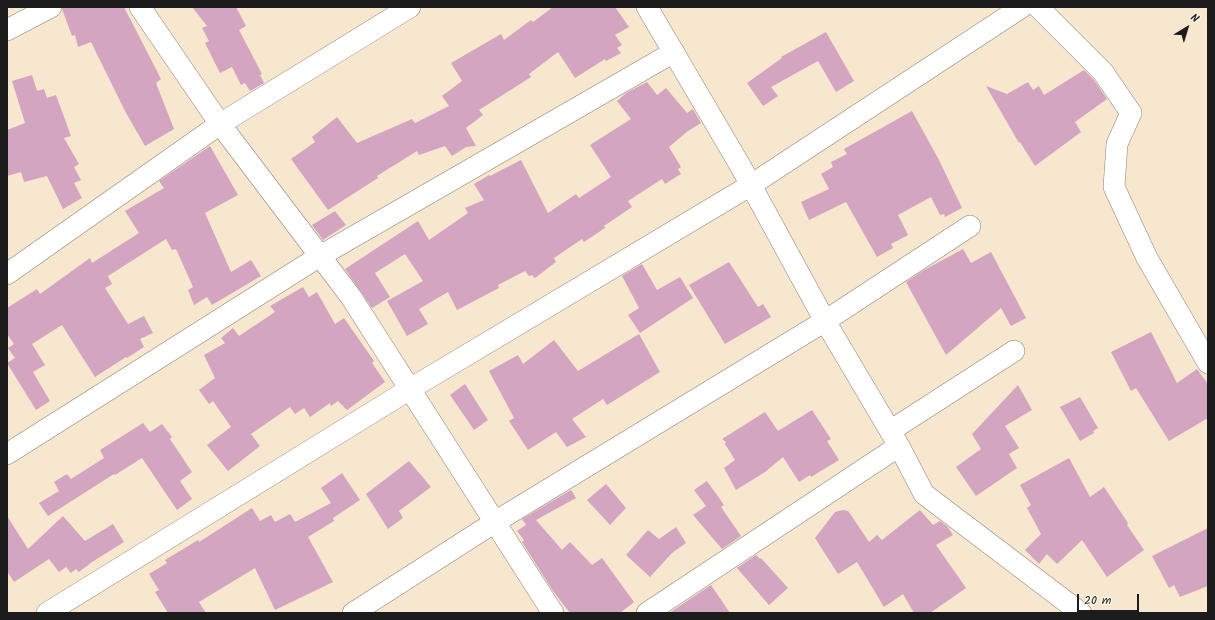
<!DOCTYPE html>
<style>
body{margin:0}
#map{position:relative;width:1215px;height:620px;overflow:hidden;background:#f7e7cf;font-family:Kalam,sans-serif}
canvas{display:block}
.frame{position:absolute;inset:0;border:8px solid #1c1c1c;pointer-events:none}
.north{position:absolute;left:1167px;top:8px;width:40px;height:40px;-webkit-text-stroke:3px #fcf5e5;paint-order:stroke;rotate:38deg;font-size:11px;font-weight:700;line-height:16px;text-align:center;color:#1c1c1c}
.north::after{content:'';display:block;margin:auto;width:14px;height:18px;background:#1c1c1c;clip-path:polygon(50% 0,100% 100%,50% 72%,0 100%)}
.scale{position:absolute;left:1077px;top:594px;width:62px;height:18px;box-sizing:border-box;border:2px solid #1c1c1c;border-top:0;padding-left:5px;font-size:12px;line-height:14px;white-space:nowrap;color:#1c1c1c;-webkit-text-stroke:3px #fcf5e5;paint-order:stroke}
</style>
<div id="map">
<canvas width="1215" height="620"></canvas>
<div class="frame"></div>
<div class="north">N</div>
<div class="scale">20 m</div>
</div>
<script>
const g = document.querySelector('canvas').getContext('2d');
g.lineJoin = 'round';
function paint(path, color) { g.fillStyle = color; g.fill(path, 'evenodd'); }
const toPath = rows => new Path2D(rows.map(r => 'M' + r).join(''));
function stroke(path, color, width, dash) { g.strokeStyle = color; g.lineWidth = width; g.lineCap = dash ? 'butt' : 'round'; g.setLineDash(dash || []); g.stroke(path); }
const building = toPath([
 [63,7,124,7,161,79,156,83,174,129,145,146,125,111,91,42,78,47,75,35,72,36,62,9],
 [192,7,236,7,246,26,239,30,262,74,260,75,264,83,250,91,245,83,241,85,232,67,220,73,205,43,209,41,202,28,207,26],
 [553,7,615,7,629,27,615,35,622,45,617,48,621,53,606,61,605,59,575,78,558,52,529,74,531,77,479,110,483,115,466,128,476,146,466,147,452,156,445,146,419,155,417,151,377,176,378,178,328,210,291,159,315,142,312,137,337,117,357,143,412,119,415,123,449,106,442,96,462,81,451,63,501,34,504,40,531,20,533,22],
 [826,32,854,81,836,92,818,61,771,87,778,96,763,106,747,83,782,58,781,57],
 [1084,70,1094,80,1107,99,1075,122,1081,132,1035,166,1020,142,1019,143,986,86,1007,94,1028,82,1033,90,1039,86,1044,95],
 [32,75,37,91,44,89,47,98,56,95,71,136,64,138,79,164,74,167,81,180,74,183,82,198,63,209,47,176,24,182,21,172,7,176,7,130,25,123,12,81],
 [647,82,657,95,666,88,687,113,693,109,701,123,688,131,669,147,681,167,678,169,681,174,665,184,662,179,628,201,632,207,604,226,605,228,584,242,582,239,554,258,556,262,535,278,532,275,529,276,525,271,498,285,499,288,457,310,448,292,419,309,428,324,407,336,387,301,423,281,405,254,375,273,390,297,372,308,345,269,418,221,429,240,468,213,465,208,484,200,474,184,489,175,490,176,521,160,548,213,576,194,579,198,611,177,590,145,631,119,617,101,626,93],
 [912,111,939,160,962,208,945,217,944,214,940,215,931,197,898,215,908,235,891,244,893,248,877,257,846,202,809,220,801,202,829,189,821,174,833,167,831,162,847,154,844,149],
 [210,146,238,195,205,213,231,272,251,260,261,276,212,305,207,297,194,305,188,290,193,287,176,249,172,250,166,239,108,276,112,284,105,288,128,324,144,316,153,333,140,339,144,347,127,358,126,357,95,377,62,325,32,344,45,365,33,372,50,401,36,410,7,363,15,358,8,348,14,344,7,334,7,308,37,289,40,294,90,258,92,263,139,233,125,211,164,188,159,181],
 [335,211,346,225,323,240,312,225],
 [963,249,971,263,991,252,1026,318,1011,326,1001,308,946,355,906,282,924,270],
 [729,262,758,307,763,304,771,317,725,344,689,285],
 [642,264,657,290,680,277,693,298,640,333,628,315,639,308,622,276],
 [303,287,309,297,317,292,335,324,344,318,374,361,372,363,385,382,347,410,338,401,331,406,330,403,310,417,304,408,295,414,290,407,251,434,260,446,228,471,207,445,231,427,213,401,209,404,199,390,215,378,204,355,225,343,221,338,233,328,239,336,275,312,270,306],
 [1151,332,1177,383,1197,369,1208,384,1208,418,1169,441,1136,388,1131,391,1111,352],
 [639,334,660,372,607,405,603,399,572,419,586,437,567,447,556,432,528,450,509,421,514,418,489,371,518,355,523,364,554,340,578,371],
 [465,384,488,420,474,430,450,395],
 [1018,385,1032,410,1005,426,1019,448,1009,454,1017,468,976,496,956,467,981,449,972,434],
 [1080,397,1098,428,1093,431,1094,433,1080,441,1060,407],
 [812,410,831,439,827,441,839,460,811,477,810,475,799,482,783,457,765,472,736,490,724,468,735,460,725,444,726,442,722,439,765,412,778,431],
 [143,423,150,432,162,424,172,437,170,439,192,472,180,481,192,499,177,510,142,458,115,475,114,474,48,516,39,503,59,491,54,482,67,474,71,479,104,458,100,450],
 [1069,458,1090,497,1104,487,1128,523,1127,525,1144,550,1107,577,1082,540,1057,564,1047,554,1039,564,1025,550,1041,534,1027,508,1031,505,1020,485],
 [409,461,431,487,399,511,403,518,388,529,366,494],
 [342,473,360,500,333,518,334,521,308,537,333,582,275,610,255,568,199,602,206,613,168,613,155,592,159,590,149,574,167,563,165,560,198,540,199,542,252,508,260,521,271,515,275,522,290,514,295,522,331,503,321,488],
 [707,481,724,505,721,507,741,536,722,549,693,515,706,506,694,490],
 [606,484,626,508,610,525,587,500],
 [571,490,576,498,536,520,562,550,570,542,592,565,602,558,634,602,620,613,570,613,553,591,522,542,524,540,517,531,526,525,522,519],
 [843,510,848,511,851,515,869,542,877,535,882,540,920,510,933,525,940,521,947,526,953,535,936,545,966,588,930,613,914,613,903,594,884,607,857,562,838,574,815,538,835,512],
 [7,516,28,549,63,516,85,541,113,524,124,542,92,562,79,572,76,569,71,573,66,567,59,572,49,559,14,582,7,571],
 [676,527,686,543,672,553,650,577,626,555,648,530,659,539],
 [1208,528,1208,586,1180,597,1174,585,1169,588,1152,556],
 [756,555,760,559,761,558,788,588,769,605,737,568],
 [711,585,730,613,669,613]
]);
const minor = toPath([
 [140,7,220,124,351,297,553,613],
 [647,7,741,167,825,321,899,446,924,494,1081,613],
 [1038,7,1103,72,1131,113,1117,144,1114,187,1147,258,1208,363],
 [7,30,51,7],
 [7,274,220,124,410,7],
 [890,431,1014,351],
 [7,454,320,256,674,52],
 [47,613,410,389,751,185,1022,7],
 [353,613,495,522,825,321,970,226],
 [647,613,899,446]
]);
paint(building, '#d4a5c0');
stroke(minor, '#8a8276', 22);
stroke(minor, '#fff', 21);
</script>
